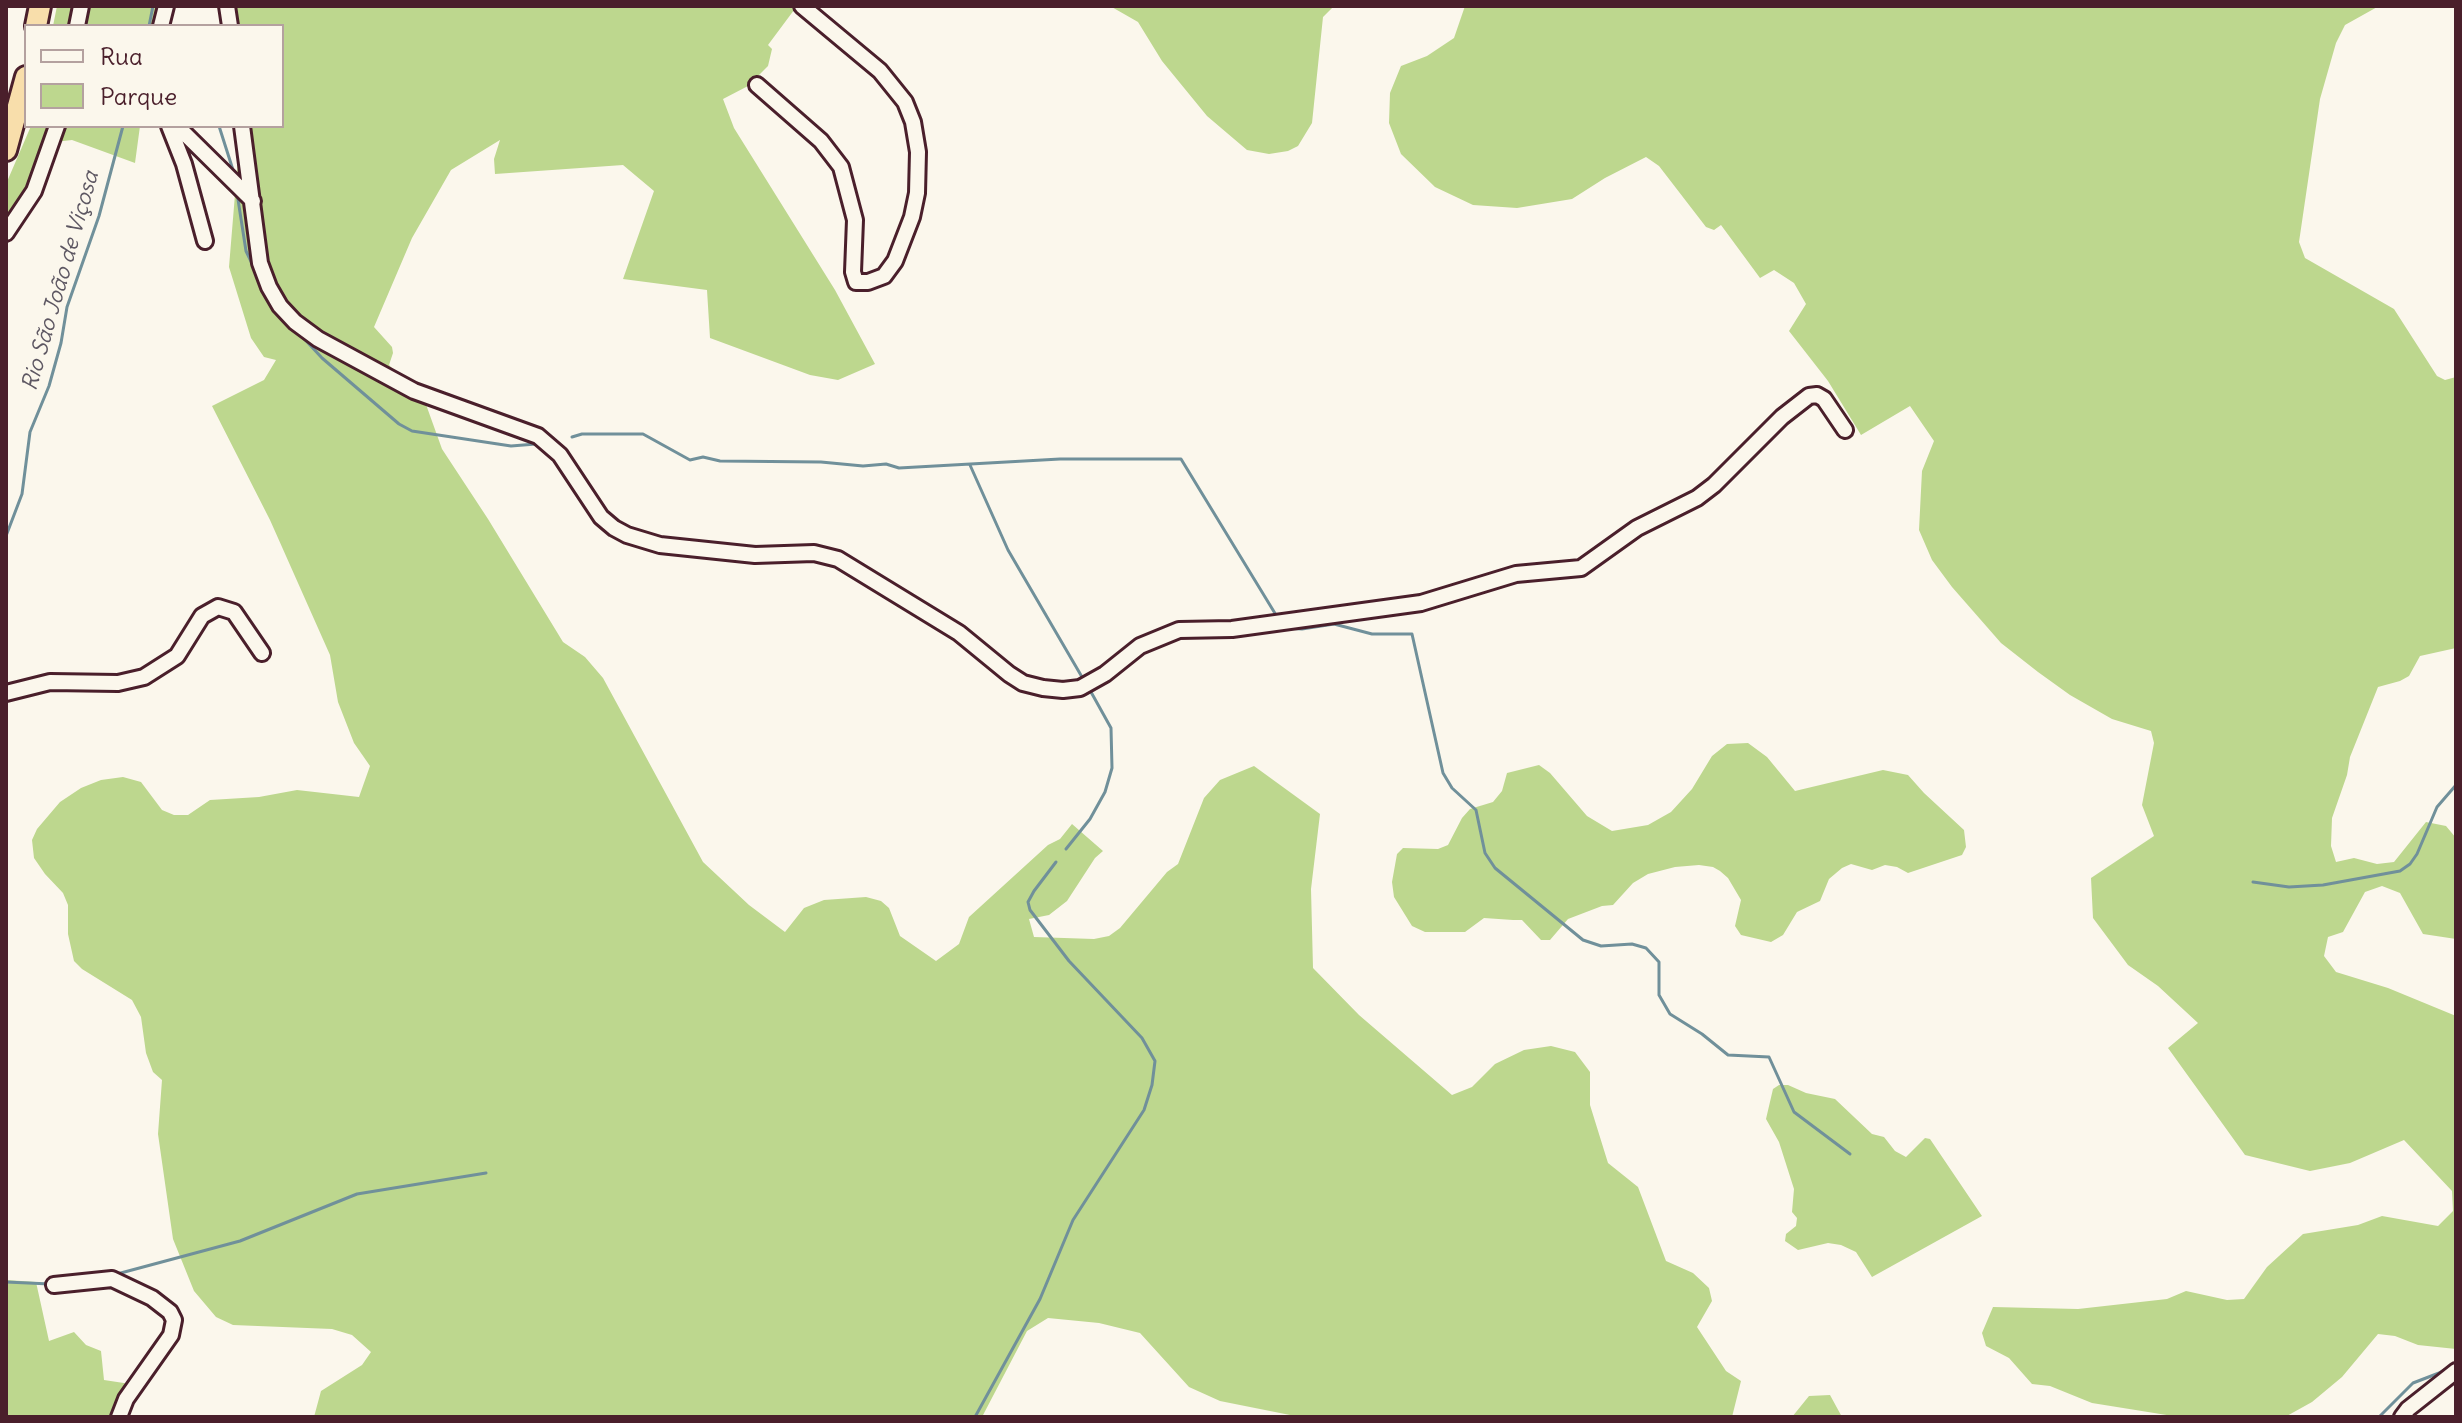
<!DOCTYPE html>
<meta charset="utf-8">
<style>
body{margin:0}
#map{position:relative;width:2462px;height:1423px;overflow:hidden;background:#fbf7ec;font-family:Delius,sans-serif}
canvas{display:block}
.frame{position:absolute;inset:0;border:8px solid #4a1f2b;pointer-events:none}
.legend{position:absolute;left:24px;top:24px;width:260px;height:104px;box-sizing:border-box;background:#fbf7ec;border:2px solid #b4a19f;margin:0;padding:10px 14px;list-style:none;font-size:24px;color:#4a1f2b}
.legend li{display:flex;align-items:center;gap:16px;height:40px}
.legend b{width:40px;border:2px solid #b4a19f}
</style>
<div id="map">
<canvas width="2462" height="1423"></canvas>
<div class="frame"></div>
<ul class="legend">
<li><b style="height:10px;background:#fbf7ec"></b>Rua</li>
<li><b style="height:22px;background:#bdd78e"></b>Parque</li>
</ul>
</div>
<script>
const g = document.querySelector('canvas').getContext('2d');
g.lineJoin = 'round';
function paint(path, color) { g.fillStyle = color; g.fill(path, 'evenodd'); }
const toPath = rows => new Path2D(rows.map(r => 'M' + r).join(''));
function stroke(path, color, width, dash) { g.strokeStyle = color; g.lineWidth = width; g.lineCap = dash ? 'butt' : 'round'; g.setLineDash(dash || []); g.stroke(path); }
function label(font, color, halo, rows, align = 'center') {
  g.font = font + ' Delius,sans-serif'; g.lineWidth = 6; g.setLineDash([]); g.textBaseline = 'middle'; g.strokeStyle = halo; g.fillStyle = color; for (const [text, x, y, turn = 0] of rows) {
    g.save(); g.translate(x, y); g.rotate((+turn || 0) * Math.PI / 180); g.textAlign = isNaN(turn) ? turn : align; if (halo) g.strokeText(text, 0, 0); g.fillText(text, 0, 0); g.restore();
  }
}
const green = toPath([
 [57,6,169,6,164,26,53,26],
 [233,6,797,6,768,45,772,49,768,66,748,86,723,99,734,128,835,290,875,364,838,380,810,375,710,338,707,290,623,279,654,191,623,165,495,174,494,159,500,140,451,170,412,238,374,327,392,347,393,353,389,365,396,372,419,385,442,449,488,519,563,642,585,657,603,678,703,862,749,905,785,932,804,908,824,900,866,897,881,901,889,908,900,936,936,961,959,944,969,917,1048,845,1060,839,1072,824,1103,851,1095,858,1067,901,1049,915,1029,919,1034,937,1094,939,1109,936,1120,928,1167,872,1178,864,1204,798,1220,780,1254,766,1320,814,1311,889,1313,968,1359,1015,1452,1095,1472,1087,1495,1064,1524,1050,1551,1046,1575,1052,1590,1072,1590,1105,1608,1163,1638,1187,1666,1261,1693,1273,1709,1288,1712,1301,1697,1327,1726,1371,1741,1381,1732,1417,1300,1417,1220,1401,1189,1387,1140,1333,1099,1323,1048,1318,1027,1331,982,1417,314,1417,321,1391,362,1365,371,1352,352,1335,332,1329,233,1325,216,1317,194,1291,173,1239,158,1134,162,1080,153,1072,146,1053,141,1017,132,1000,82,969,74,961,68,934,68,905,63,893,45,874,34,858,32,840,37,829,60,802,81,788,101,780,123,777,141,782,162,810,174,815,188,815,210,800,259,797,297,790,359,797,370,766,354,743,338,702,330,655,270,520,212,406,264,380,276,360,264,357,251,338,229,267,239,146,238,126,282,126,282,26,234,26],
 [1110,6,1334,6,1323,17,1312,123,1298,146,1288,151,1269,154,1247,150,1207,116,1162,61,1138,22],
 [1465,6,2379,6,2345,25,2336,43,2320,99,2299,242,2305,258,2394,309,2437,376,2445,380,2456,377,2456,648,2420,656,2409,676,2400,681,2378,687,2350,757,2347,775,2332,818,2331,846,2336,862,2354,858,2377,864,2394,862,2426,822,2446,826,2456,838,2456,939,2423,934,2400,893,2382,886,2365,892,2343,932,2328,937,2324,956,2336,972,2388,988,2456,1016,2456,1349,2418,1345,2395,1336,2378,1334,2342,1377,2312,1402,2285,1417,2179,1417,2092,1403,2050,1386,2032,1384,2009,1358,1986,1346,1982,1333,1993,1307,2078,1309,2167,1299,2186,1291,2227,1300,2244,1299,2267,1267,2303,1234,2358,1225,2382,1216,2438,1226,2453,1211,2452,1191,2404,1140,2350,1163,2310,1171,2245,1155,2168,1048,2198,1023,2158,986,2128,965,2093,918,2091,878,2154,836,2142,805,2154,743,2151,731,2112,719,2070,695,2038,672,2001,643,1952,587,1932,560,1919,530,1922,471,1934,441,1910,406,1861,435,1828,381,1789,331,1806,304,1794,283,1774,270,1760,278,1721,225,1714,230,1706,227,1659,166,1646,157,1605,178,1572,199,1517,208,1473,205,1435,187,1401,154,1389,123,1390,93,1401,66,1427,56,1454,38],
 [31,126,140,126,135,163,72,140,55,142,6,227,6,184],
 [1748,743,1767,757,1795,791,1883,770,1908,775,1924,793,1964,830,1966,847,1962,855,1908,873,1897,867,1885,865,1872,870,1851,864,1842,868,1829,879,1820,901,1797,912,1783,935,1771,942,1741,935,1735,926,1741,900,1728,878,1720,871,1713,867,1699,865,1675,867,1648,874,1633,883,1613,905,1602,906,1568,919,1550,940,1541,940,1522,920,1513,920,1484,918,1465,932,1425,932,1412,926,1394,897,1392,882,1397,854,1403,848,1438,849,1448,845,1462,818,1470,809,1493,802,1502,791,1507,773,1539,765,1550,773,1587,816,1612,831,1648,825,1671,812,1692,789,1712,756,1727,744],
 [1779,1085,1788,1085,1806,1093,1835,1099,1872,1134,1884,1137,1895,1151,1906,1157,1925,1138,1930,1139,1982,1216,1872,1277,1856,1252,1841,1245,1828,1243,1798,1250,1785,1241,1786,1234,1796,1226,1797,1218,1792,1212,1794,1189,1779,1142,1766,1119,1773,1089],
 [6,1280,36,1282,49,1341,74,1332,86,1345,101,1351,104,1380,137,1385,128,1403,125,1417,6,1417],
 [1830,1395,1842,1417,1792,1417,1809,1396]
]);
const stream = toPath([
 [149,26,153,6],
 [219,126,233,170],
 [237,193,246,251,259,278],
 [298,332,322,358,399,424,412,431,511,446,536,444],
 [572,437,582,434,643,434,690,460,703,457,720,461,821,462,863,466,886,464,899,468,1060,459,1181,459,1276,615],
 [970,465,1008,550,1082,677],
 [6,536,22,494,30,432,49,386,61,343,67,307,99,216,123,126],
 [1284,628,1302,629,1334,624,1372,634,1412,634,1443,773,1452,788,1476,810,1485,853,1495,868,1583,940,1601,946,1632,944,1646,948,1659,962,1659,995,1670,1014,1702,1034,1728,1055,1769,1057,1794,1112,1850,1154],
 [1066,849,1090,819,1105,792,1112,768,1111,728,1091,692],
 [2253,882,2289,887,2323,885,2400,871,2410,864,2417,854,2437,807,2456,785],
 [117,1274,240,1241,357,1194,486,1173],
 [6,1282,50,1284],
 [975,1417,1040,1299,1073,1220,1144,1110,1152,1085,1155,1061,1142,1038,1069,961,1030,910,1028,902,1034,891,1056,862],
 [2379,1417,2413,1383,2439,1373,2456,1363]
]);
const minor = toPath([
 [227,6,230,26],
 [77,26,81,6],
 [161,26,166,6],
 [757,85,821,141,841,167,855,220,853,272,856,282,868,282,884,276,895,261,912,217,917,193,918,152,913,122,905,102,880,71,802,6],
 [169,126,184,164,205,241],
 [177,126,253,201],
 [242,126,260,263,269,287,280,306,295,322,318,339,414,391,538,436,560,455,601,517,614,528,627,535,660,545,755,555,814,553,838,559,959,633,1009,674,1023,683,1043,688,1063,690,1080,688,1105,674,1140,646,1179,630,1232,629,1421,603,1516,574,1581,568,1637,528,1697,498,1714,485,1782,417,1809,396,1817,395,1824,399,1845,430],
 [6,233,34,191,57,126],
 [6,693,50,682,118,683,144,677,177,656,202,616,218,607,234,612,262,653],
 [54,1285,112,1279,152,1298,170,1312,174,1320,171,1335,126,1399,119,1417],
 [2402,1417,2408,1409,2456,1371]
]);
const highway = toPath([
 [36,26,40,6],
 [6,150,26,77]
]);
const waterNames = [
 ["Rio São João de Viçosa",61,281,-74]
];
paint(green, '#bdd78e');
stroke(stream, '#70909a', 3);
stroke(minor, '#4a1f2b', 20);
stroke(highway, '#4a1f2b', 26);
stroke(minor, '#fbf7ec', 14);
stroke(highway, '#f8deab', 20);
label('italic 22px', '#5d5762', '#fbf7ec', waterNames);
</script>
